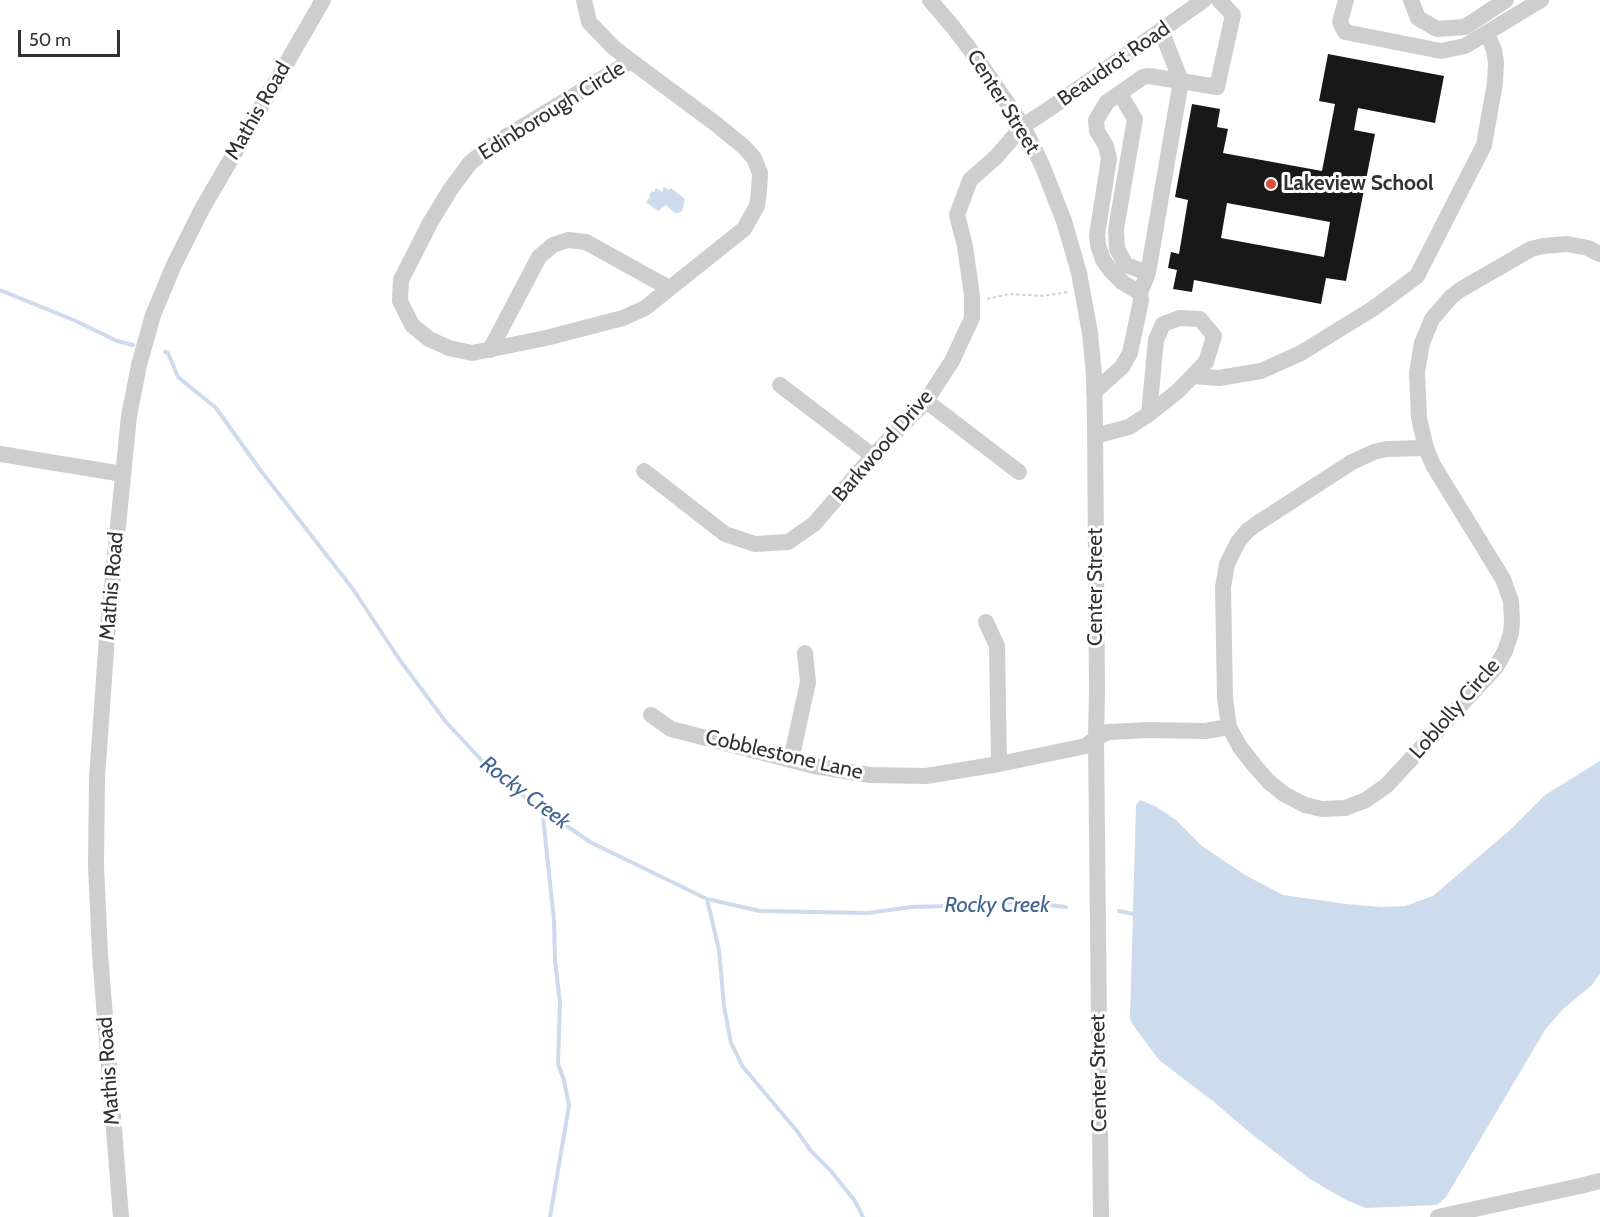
<!DOCTYPE html>
<style>
body{margin:0}
#map{position:relative;width:1600px;height:1217px;overflow:hidden;background:#fff;font-family:Cabin,sans-serif}
canvas{display:block}
.scale{position:absolute;left:18px;top:30px;width:102px;height:27px;box-sizing:border-box;border:3px solid #313131;border-top:0;padding-left:8px;font-size:18px;line-height:21px;white-space:nowrap;color:#313131;-webkit-text-stroke:4px #fff;paint-order:stroke}
</style>
<div id="map">
<canvas width="1600" height="1217"></canvas>
<div class="scale">50 m</div>
</div>
<script>
const g = document.querySelector('canvas').getContext('2d');
g.lineJoin = 'round';
function paint(path, color) { g.fillStyle = color; g.fill(path, 'evenodd'); }
const toPath = rows => new Path2D(rows.map(r => 'M' + r).join(''));
function stroke(path, color, width, dash) { g.strokeStyle = color; g.lineWidth = width; g.lineCap = dash ? 'butt' : 'round'; g.setLineDash(dash || []); g.stroke(path); }
function label(font, color, halo, rows, align = 'center') {
  g.font = font + ' Cabin,sans-serif'; g.lineWidth = 6; g.setLineDash([]); g.textBaseline = 'middle'; g.strokeStyle = halo; g.fillStyle = color; for (const [text, x, y, turn = 0] of rows) {
    g.save(); g.translate(x, y); g.rotate((+turn || 0) * Math.PI / 180); g.textAlign = isNaN(turn) ? turn : align; if (halo) g.strokeText(text, 0, 0); g.fillText(text, 0, 0); g.restore();
  }
}
const water = toPath([
 [664,187,669,190,671,188,685,199,682,211,676,214,666,205,658,211,646,202,650,197,649,195,652,191,654,192,656,188,662,192],
 [1600,761,1600,974,1592,985,1562,1010,1545,1030,1446,1197,1437,1205,1366,1208,1346,1200,1310,1179,1249,1132,1214,1102,1159,1060,1133,1025,1130,1018,1133,914,1136,805,1140,800,1155,806,1176,820,1202,846,1245,875,1283,895,1346,904,1381,907,1405,906,1433,896,1510,830,1545,795]
]);
const stream = toPath([
 [0,290,76,321,117,341,133,345],
 [165,352,168,353,178,377,216,408,261,471,353,589,399,659,446,722,486,765,525,797,590,842,707,899,760,911,868,913,911,907,949,906,1019,902,1066,907],
 [542,808,554,920,555,960,560,1003,558,1064,564,1080,569,1106,550,1217],
 [707,899,719,950,724,1006,731,1043,743,1067,797,1131,811,1151,830,1170,855,1201,863,1217],
 [1119,911,1133,914]
]);
const building = toPath([
 [1328,54,1444,76,1435,123,1358,108,1354,130,1375,134,1346,281,1326,278,1321,304,1194,280,1192,292,1173,289,1177,270,1168,268,1171,252,1179,254,1188,200,1175,197,1192,104,1220,109,1217,127,1228,129,1223,153,1322,171,1335,104,1319,101],
 [1227,203,1330,222,1324,257,1221,238]
]);
const path = toPath([
 [987,299,1009,294,1044,296,1067,292]
]);
const minor = toPath([
 [584,0,589,22,613,47,631,61],
 [930,0,953,27,975,56,1023,126,1042,165,1064,221,1079,273,1090,333,1094,375,1095,422,1097,691,1096,738,1101,1217],
 [1346,0,1340,22,1345,32,1441,51,1465,46,1541,0],
 [1411,0,1418,18,1437,29,1465,27,1506,0],
 [631,61,716,124,744,147,754,158,760,173,759,191,757,206,744,229,645,308,623,318,546,338,472,353,449,348,429,339,412,325,400,301,401,280,430,223,450,190,470,163,492,145,631,61],
 [1120,94,1135,119,1116,229,1117,249,1126,265,1148,273],
 [1140,293,1148,273,1181,81,1217,87,1233,15,1219,0],
 [490,350,539,257,553,245,568,240,586,242,669,288],
 [1193,376,1219,378,1261,371,1301,353,1374,308,1417,276,1484,145,1495,83,1496,63,1494,50,1487,33],
 [780,385,873,456],
 [1094,392,1122,367,1130,353,1141,301,1140,293,1122,282,1111,271,1103,260,1098,245,1097,235,1109,159,1106,146,1097,131,1096,120,1107,102,1143,77,1149,76,1181,81,1161,30],
 [926,401,1019,472],
 [1095,436,1129,427,1149,414,1178,391,1206,362,1214,336,1200,319,1180,318,1163,324,1156,340,1149,414],
 [1426,448,1386,449,1374,452,1352,462,1258,523,1247,531,1238,542,1227,564,1223,587,1225,698,1229,727,1240,747,1254,765,1269,782,1284,794,1305,805,1322,809,1345,808,1366,800,1387,785,1496,667,1505,651,1511,633,1512,622,1511,601,1503,579,1433,465,1426,448,1419,418,1417,372,1422,343,1432,319,1451,297,1460,290,1531,249,1543,246,1567,244,1588,248,1600,254],
 [0,454,123,474],
 [644,471,725,534,755,544,788,542,814,524,873,456,926,401,952,361,972,318,972,296,965,246,957,215,970,180,996,157,1023,126,1052,107,1204,0],
 [986,622,997,646,999,764],
 [651,715,671,729,814,766,870,775,926,776,999,764,1086,746,1096,738,1108,732,1148,730,1205,731,1229,727],
 [791,760,808,682,805,653],
 [121,1217,100,954,96,866,97,778,107,636,129,416,139,365,153,315,173,267,202,209,323,0],
 [1438,1217,1580,1186,1600,1181]
]);
const markers = [
 [1271,184,6,"#e04d3b"]
];
const streetNames = [
 ["Beaudrot Road",1114,64,-35],
 ["Center Street",1003,102,58],
 ["Mathis Road",258,111,-60],
 ["Edinborough Circle",552,111,-32],
 ["Barkwood Drive",883,446,-49],
 ["Mathis Road",112,586,-85],
 ["Center Street",1096,587,-90],
 ["Loblolly Circle",1455,709,-49],
 ["Cobblestone Lane",784,755,13],
 ["Mathis Road",109,1071,-94],
 ["Center Street",1099,1073,-91]
];
const poiNames = [
 ["Lakeview School",1283,184]
];
const waterNames = [
 ["Rocky Creek",525,793,37],
 ["Rocky Creek",997,906]
];
paint(water, '#cddbec');
stroke(stream, '#cddbec', 4);
paint(building, '#181818');
stroke(path, '#cecece', 2, [3, 3]);
stroke(minor, '#cecece', 16);
for (const [x, y, r, color] of markers) { const dot = new Path2D(); dot.arc(x, y, r, 0, 2 * Math.PI); g.fillStyle = color; g.fill(dot); stroke(dot, '#fff', 2); }
label('21px', '#313131', '#fff', streetNames);
label('bold 21px', '#313131', '#fff', poiNames, 'left');
label('italic 22px', '#416492', '#fff', waterNames);
</script>
